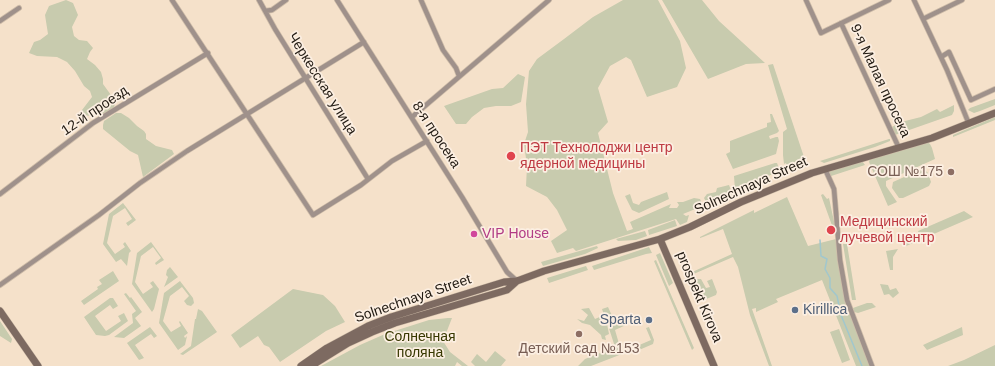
<!DOCTYPE html>
<meta charset="utf-8">
<style>
body{margin:0}
canvas{display:block;background:#f5e1ca}
</style>
<canvas width="995" height="366"></canvas>
<script>
const g = document.querySelector('canvas').getContext('2d');
g.lineJoin = 'round';
function paint(path, color) { g.fillStyle = color; g.fill(path, 'evenodd'); }
const toPath = rows => new Path2D(rows.map(r => 'M' + r).join(''));
function stroke(path, color, width, dash) { g.strokeStyle = color; g.lineWidth = width; g.lineCap = dash ? 'butt' : 'round'; g.setLineDash(dash || []); g.stroke(path); }
function label(font, color, halo, rows, align = 'center') {
  g.font = font + ' Helvetica,sans-serif'; g.lineWidth = 3.5; g.setLineDash([]); g.textBaseline = 'middle'; g.strokeStyle = halo; g.fillStyle = color; for (const [text, x, y, turn = 0] of rows) {
    g.save(); g.translate(x, y); g.rotate((+turn || 0) * Math.PI / 180); g.textAlign = isNaN(turn) ? turn : align; if (halo) g.strokeText(text, 0, 0); g.fillText(text, 0, 0); g.restore();
  }
}
const green = toPath([
 [66,0,73,3,78,15,72,27,74,36,79,40,87,41,93,48,90,52,87,59,95,65,101,72,103,79,103,84,116,102,113,109,106,113,91,116,83,115,82,110,92,97,90,91,84,86,75,71,67,62,57,57,37,56,29,53,34,42,40,40,48,34,45,15,49,6],
 [623,0,658,0,680,41,686,68,677,87,647,97,631,60,626,57,610,66,598,88,608,122,598,133,613,193,627,231,633,229,630,222,671,204,669,208,677,208,679,205,677,202,683,202,694,198,700,199,703,206,683,214,686,216,689,215,687,222,680,225,676,219,576,251,573,248,557,253,551,241,567,230,557,210,547,197,526,186,527,166,524,144,528,132,526,104,529,71,537,59,564,39,593,17],
 [662,0,702,0,719,21,765,63,746,64,708,79],
 [773,64,806,163,785,170,787,167,786,163,784,164,783,155,783,132,787,129,768,65],
 [518,74,525,77,521,102,511,106,496,106,484,108,472,117,466,124,456,124,444,106,492,89,503,88],
 [995,99,995,105,980,111,974,113,968,110,970,108],
 [954,105,954,111,952,115,895,135,892,127,901,122,921,117,937,109,940,112],
 [116,113,121,113,129,118,137,126,144,131,146,134,146,139,156,146,172,150,174,154,143,177,138,155,130,151,103,129,103,125,104,121],
 [770,114,772,114,779,131,777,133,769,136,770,139,776,137,778,137,779,141,776,154,733,169,726,154,730,152,730,141,767,127,767,123,771,122],
 [995,117,995,120,953,137,953,135],
 [889,139,890,139,890,141,875,147,824,163,820,161],
 [927,142,930,144,932,148,935,159,886,181,886,186,897,202,888,206,869,162,870,159],
 [862,161,865,165,828,177,826,172],
 [775,163,777,163,780,171,745,186,742,192,739,188,735,190,734,176],
 [922,169,924,169,928,173,931,182,929,186,903,198,899,198,892,188,893,182],
 [729,185,733,196,731,197,721,198,707,205,705,203,718,197,706,202,704,198,707,194,716,192,717,188],
 [667,192,669,199,639,213,632,210,625,196,630,194,633,203,639,205,641,202],
 [823,194,827,199,829,198,836,231,834,231,821,195],
 [787,197,808,246,836,239,846,300,872,366,856,366,822,280,776,299,778,302,756,312,756,308,752,309,772,366,769,366,750,315,738,267,733,257,689,276,685,273,690,273,732,254,723,229,703,237,700,238,700,237,754,210,754,213],
 [123,203,136,220,128,226,126,223,132,219,125,208,113,216,107,243,115,254,125,247,123,244,125,242,131,251,129,253,127,266,121,259,116,262,103,244,109,214],
 [964,211,973,217,906,246,905,241,919,235,918,231],
 [675,220,677,226,649,235,648,230],
 [645,231,647,236,636,240,618,241,616,239],
 [151,242,164,260,156,265,155,263,161,258,153,247,141,256,135,282,143,294,153,287,150,283,153,281,159,289,154,309,152,312,132,284,137,253],
 [843,244,847,244,856,300,852,300],
 [597,246,598,248,585,254,543,266,541,262],
 [649,247,652,253,646,254,594,270,592,266],
 [898,249,893,257,893,270,890,270,886,251],
 [660,253,673,283,669,286,656,255],
 [656,260,694,348,692,350,654,261],
 [586,266,588,270,549,283,547,278],
 [170,267,178,277,164,287,168,277,166,275,167,270],
 [113,271,119,281,84,305,81,301,98,289,97,287,102,284,99,280],
 [694,279,701,279,706,288,710,287,707,281,712,279,717,292,716,295,699,302,689,280],
 [180,281,193,298,194,303,191,306,187,305,184,301,189,296,182,287,170,296,163,321,171,332,181,326,179,322,180,321,188,333,184,336,185,338,187,336,185,345,178,350,159,323,164,293],
 [880,284,888,285,890,290,896,288,899,293,893,298,889,294,884,295],
 [293,289,323,295,335,306,345,322,326,331,280,362,269,347,264,345,258,336,240,348,231,335],
 [126,293,130,298,131,297,142,312,135,318,141,326,124,338,114,337,133,323,132,314,136,311,124,294],
 [110,298,113,298,118,306,113,309,110,305,95,316,106,331,121,321,118,316,124,313,128,321,109,335,105,336,96,335,84,317],
 [867,303,872,303,876,307,858,313,854,312,853,308],
 [608,307,614,320,622,316,626,325,615,330,622,354,591,366,578,366,585,359,615,347,606,319,609,334,605,336,606,340,602,339,601,335,590,325,582,323,577,319,584,321,588,315,581,309,589,308,595,319,604,315,602,309],
 [198,309,202,311,217,332,183,355,180,354,191,346,195,319,196,319],
 [448,318,452,318,443,341,450,352,468,366,462,366,457,362,455,366,321,366,360,345,385,334,429,320],
 [0,321,12,339,11,343,0,336],
 [150,327,157,336,154,338,151,334,135,345,144,358,139,360,127,343],
 [649,327,654,340,653,344,639,350,637,346,651,340,646,328],
 [962,327,963,335,927,350,923,345],
 [839,329,850,360,842,363,830,332],
 [995,345,995,366,948,366,964,360],
 [495,351,506,360,501,366,475,366,471,362,477,354,486,362]
]);
const stream = toPath([
 [820,240,821,256,827,259,825,269,830,278,830,288,837,296,841,315,862,366]
]);
const street = toPath([
 [172,0,313,215,361,185,392,161,427,141],
 [259,0,275,29,368,179],
 [337,0,462,197,507,272,517,281],
 [421,0,443,50,456,68,459,76],
 [806,0,821,33,889,0],
 [914,0,947,70,969,124],
 [265,11,272,10,286,0],
 [923,19,962,0],
 [0,21,19,8],
 [841,23,899,148],
 [941,57,949,52,971,100,995,89],
 [412,117,549,0],
 [825,169,834,189,840,260,847,300,872,366],
 [0,194,93,123,208,53],
 [0,285,99,215,140,183,187,151,364,42]
]);
const secondary = toPath([
 [660,239,714,366],
 [0,311,38,366],
 [301,366,327,348,368,326,391,317,504,282,517,281,544,271,660,239,690,227,741,202,812,173,932,138,995,113],
 [311,366,348,343,372,332,395,323,507,290,517,281]
]);
const markers = [
 [511,156,5,"#e0444e"],
 [951,172,4,"#8d6e63"],
 [831,230,5,"#e0444e"],
 [474,234,4,"#d1479c"],
 [795,310,4,"#5c6f8a"],
 [649,320,4,"#5c6f8a"],
 [579,334,4,"#8d6e63"]
];
const streetNames = [
 ["9-я Малая просека",880,81,65],
 ["Черкесская улица",322,84,58],
 ["12-й проезд",95,111,-34],
 ["8-я просека",436,135,57],
 ["Solnechnaya Street",751,186,-24],
 ["prospekt Kirova",699,297,67],
 ["Solnechnaya Street",413,299,-19]
];
const healthNames = [
 ["ПЭТ Технолоджи центр",520,148],
 ["ядерной медицины",520,164],
 ["Медицинский",840,222],
 ["лучевой центр",840,238]
];
const educationNames = [
 ["СОШ №175",943,172],
 ["Детский сад №153",579,349,"center"]
];
const hotelNames = [
 ["VIP House",482,234]
];
const serviceNames = [
 ["Kirillica",803,310],
 ["Sparta",641,320,"right"]
];
const parkNames = [
 ["Солнечная",420,337],
 ["поляна",420,353]
];
paint(green, '#c8cbae');
stroke(stream, '#a1c7cd', 1.5);
stroke(street, '#cfbda9', 6);
stroke(secondary, '#cfbda9', 8);
stroke(street, '#9f918b', 4.5);
stroke(secondary, '#7d6a61', 7);
for (const [x, y, r, color] of markers) { const dot = new Path2D(); dot.arc(x, y, r, 0, 2 * Math.PI); g.fillStyle = color; g.fill(dot); stroke(dot, '#fcefe2', 1.5); }
label('14px', '#221b13', '#fcefe2', streetNames);
label('14px', '#be3a42', '#fcefe2', healthNames, 'left');
label('14px', '#785e54', '#fcefe2', educationNames, 'right');
label('14px', '#b23c85', '#fcefe2', hotelNames, 'left');
label('14px', '#4e5e75', '#fcefe2', serviceNames, 'left');
label('14px', '#373801', '#fcefe2', parkNames);
</script>
